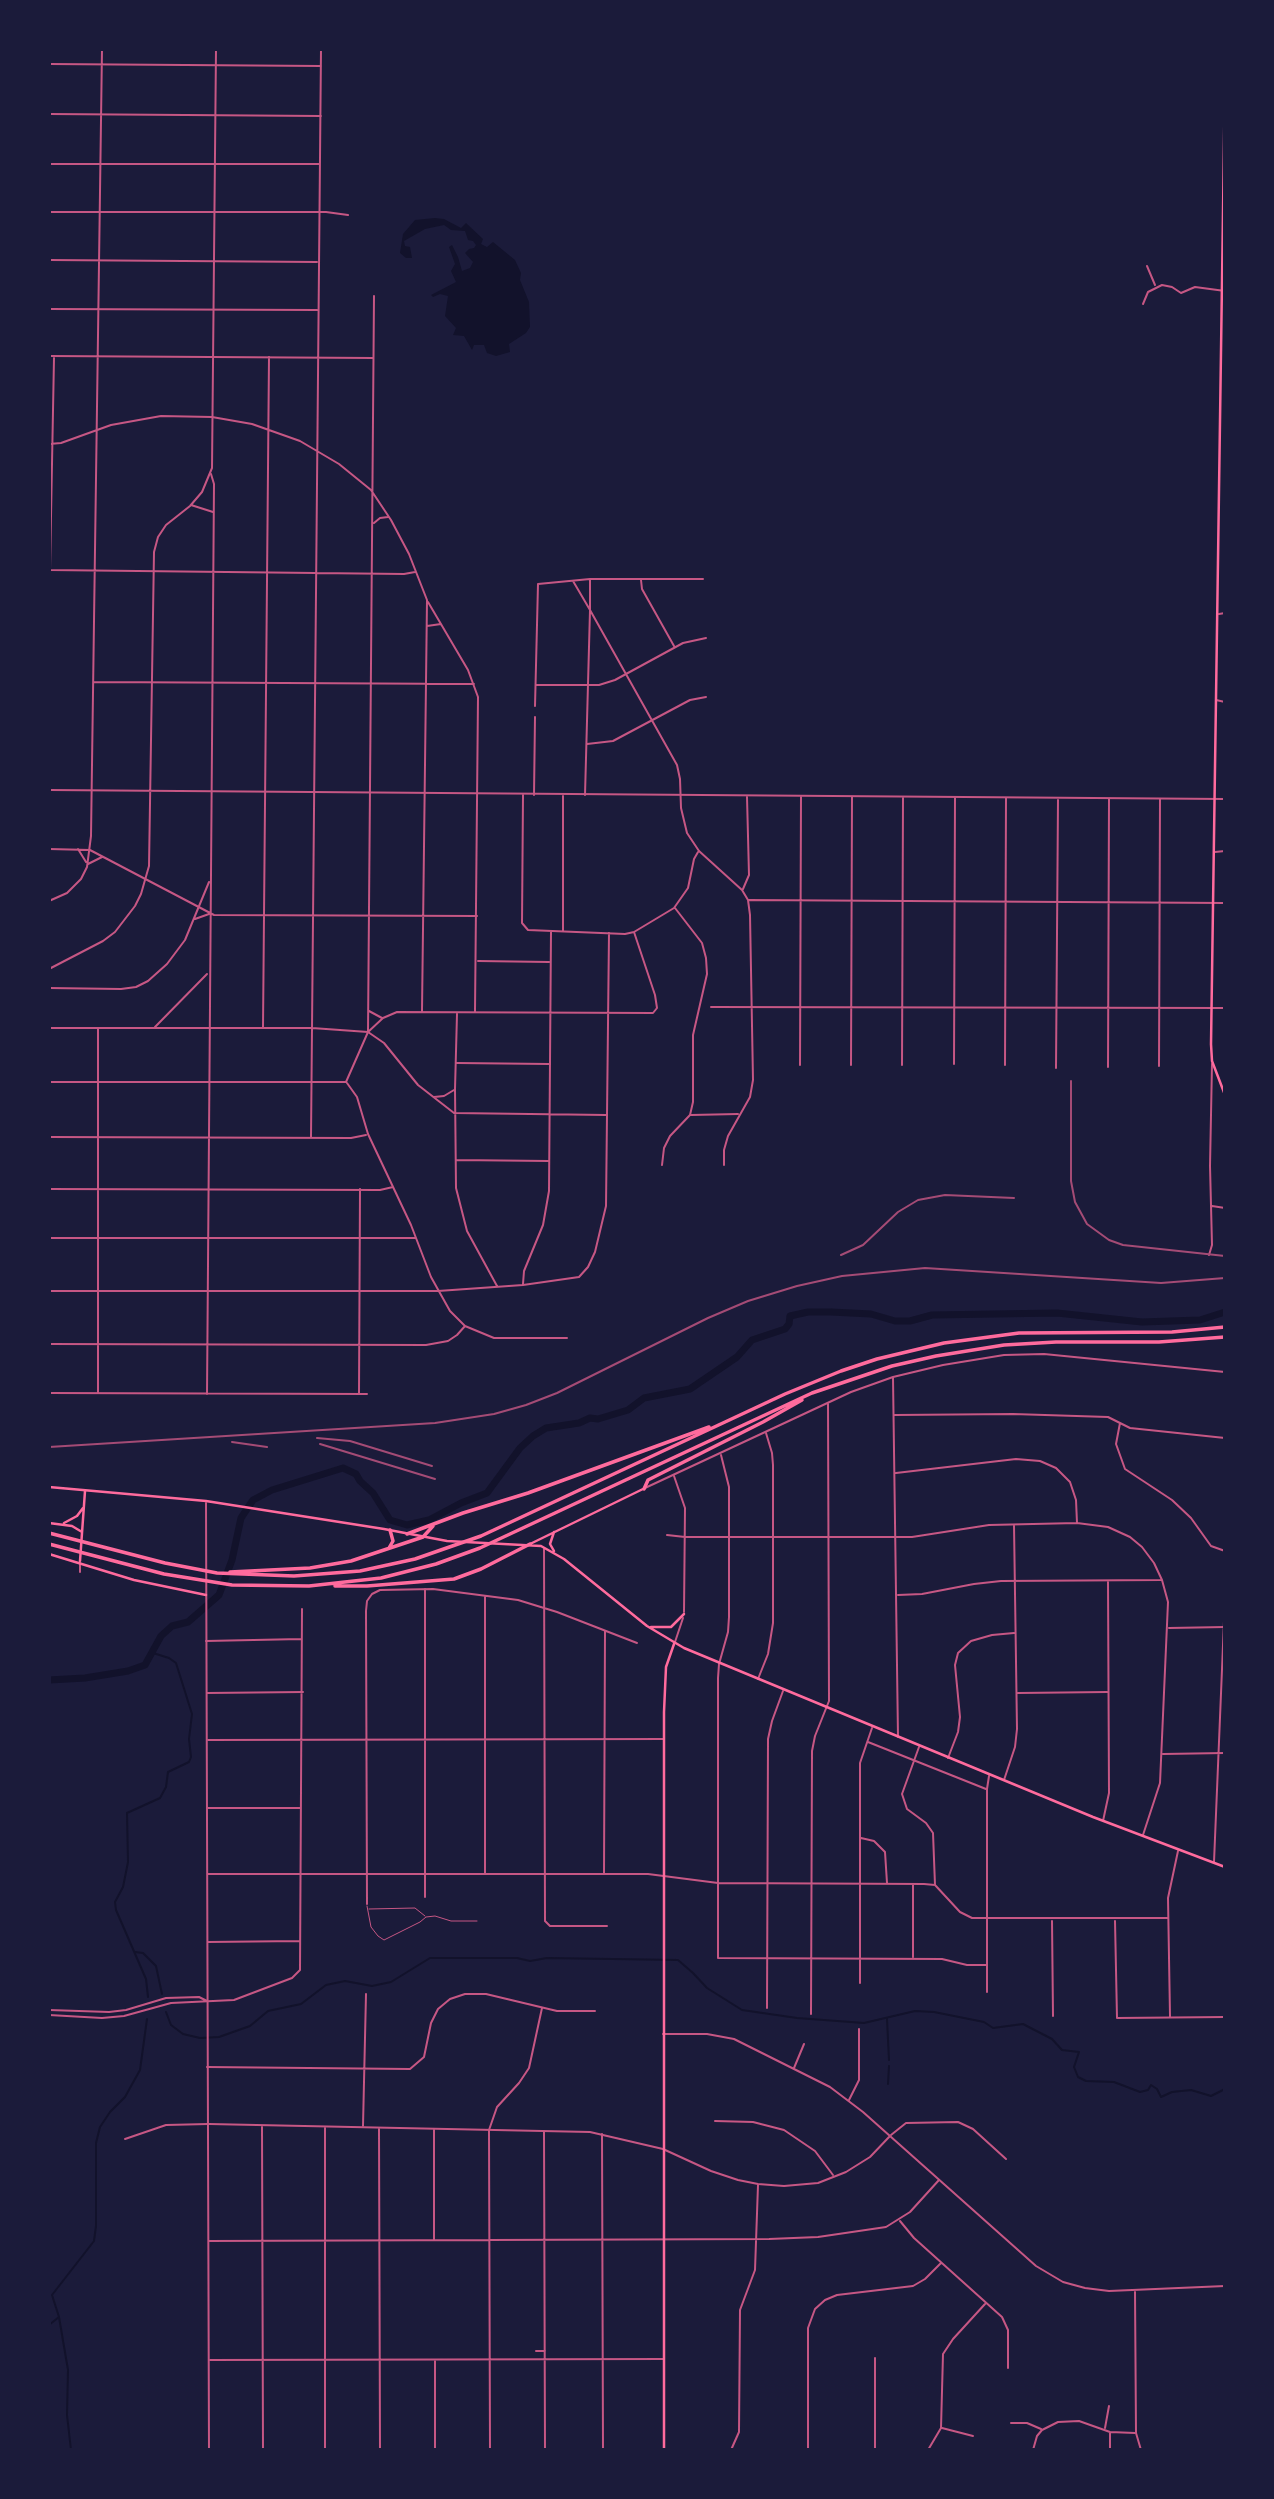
<!DOCTYPE html>
<style>
body{margin:0}
#map{position:relative;width:1274px;height:2499px;overflow:hidden;background:#1b1b3a;font-family:Quicksand,sans-serif}
canvas{display:block}
.frame{position:absolute;inset:0;border:51px solid #1b1b3a;pointer-events:none}
</style>
<div id="map">
<canvas width="1274" height="2499"></canvas>
<div class="frame"></div>
</div>
<script>
const g = document.querySelector('canvas').getContext('2d');
g.lineJoin = 'round';
function paint(path, color) { g.fillStyle = color; g.fill(path, 'evenodd'); }
const toPath = rows => new Path2D(rows.map(r => 'M' + r).join(''));
function stroke(path, color, width, dash) { g.strokeStyle = color; g.lineWidth = width; g.lineCap = dash ? 'butt' : 'round'; g.setLineDash(dash || []); g.stroke(path); }
const water = toPath([
 [435,218,444,219,461,228,466,223,483,239,481,244,487,247,493,242,515,260,521,273,520,280,529,302,530,327,526,333,509,344,510,352,496,356,487,353,484,345,474,345,472,350,464,336,453,335,456,328,445,316,448,296,440,294,433,297,431,295,456,282,451,271,455,264,449,247,452,245,458,257,462,271,470,268,473,262,465,253,469,249,474,248,476,245,473,241,468,240,465,231,451,230,444,225,425,229,404,241,405,246,410,247,412,258,406,258,400,253,403,234,415,220]
]);
const stream = toPath([
 [135,1952,143,1953,156,1966,162,1994],
 [148,1997,146,1979,116,1910,115,1902,123,1887,128,1862,127,1813,160,1798,166,1787,168,1772,189,1762,191,1757,189,1739,192,1714,176,1663,169,1658,153,1653],
 [166,2012,171,2025,183,2034,200,2038,219,2037,250,2026,268,2011,301,2004,326,1985,345,1981,372,1986,391,1982,430,1958,517,1958,530,1961,547,1958,678,1960,693,1973,707,1988,742,2010,797,2018,864,2023,915,2011,934,2012,984,2022,993,2028,1023,2024,1052,2039,1062,2050,1079,2052,1074,2067,1078,2077,1086,2081,1114,2082,1140,2092,1148,2090,1151,2085,1157,2089,1161,2097,1172,2092,1191,2090,1211,2096,1225,2089],
 [887,2019,889,2060],
 [888,2084,889,2066],
 [49,2325,59,2317],
 [71,2450,67,2415,68,2370,59,2317,52,2295,94,2241,96,2226,96,2143,100,2127,110,2112,125,2097,140,2070,147,2019]
]);
const river = toPath([
 [49,1680,85,1678,128,1671,145,1665,161,1636,172,1626,188,1622,219,1595,232,1560,241,1518,253,1500,272,1490,343,1468,356,1474,360,1481,373,1493,390,1520,407,1525,429,1520,461,1503,487,1493,520,1448,533,1436,546,1428,579,1423,590,1418,598,1419,628,1410,644,1398,690,1389,737,1357,752,1340,785,1329,789,1324,790,1316,808,1312,831,1312,871,1314,895,1321,910,1321,932,1315,1057,1313,1142,1322,1200,1320,1225,1312]
]);
const service = toPath([
 [367,1906,371,1927,378,1936,384,1940,420,1922,426,1917,435,1916,451,1921,477,1921],
 [369,1909,415,1908,425,1916]
]);
const minor = toPath([
 [49,64,321,66],
 [49,114,321,116],
 [49,164,320,164],
 [49,212,326,212,348,215],
 [49,260,317,262],
 [1147,266,1155,285],
 [1143,304,1148,292,1162,285,1172,287,1181,293,1195,287,1225,291],
 [49,309,317,310],
 [49,356,373,358],
 [49,444,61,443,111,425,161,416,212,417,252,424,300,441,339,464,371,490,391,520,409,554,427,600,422,1011],
 [374,523,380,518,388,517],
 [50,569,54,358],
 [49,570,404,574,415,572],
 [590,579,590,610,677,765,680,779,681,808,687,833,699,851,742,890,748,900,750,915,753,1080,750,1097,728,1136,724,1150,724,1165],
 [641,580,642,589,674,646],
 [573,581,590,610,585,795],
 [428,602,468,670,478,697,475,1011],
 [1219,614,1225,613],
 [427,626,441,624],
 [94,682,474,684],
 [537,685,599,685,615,680,683,643,706,638],
 [1216,700,1225,702],
 [535,706,538,584,590,579,703,579],
 [587,744,613,741,690,700,706,697],
 [523,795,522,923,528,930,625,934,634,932,674,908,688,888,694,859,698,852],
 [534,795,535,717],
 [49,849,90,850,214,915,477,916],
 [78,849,86,862],
 [1215,852,1225,851],
 [88,864,102,857],
 [743,889,749,875,747,797],
 [749,900,1225,903],
 [49,901,67,893,81,879,87,867,91,836,102,49],
 [195,919,209,914],
 [563,930,563,796],
 [478,961,549,962],
 [49,988,121,989,136,987,148,981,167,964,185,940,209,882],
 [711,1007,1225,1008],
 [369,1011,382,1018],
 [457,1014,455,1089,456,1188,467,1231,497,1286],
 [155,1027,207,974],
 [49,1028,312,1028,368,1032,384,1043,418,1085,454,1113,606,1115],
 [263,1028,269,357],
 [368,1032,374,296],
 [457,1063,549,1064],
 [954,1064,955,798],
 [800,1065,801,797],
 [851,1065,852,797],
 [902,1065,903,798],
 [1005,1065,1006,798],
 [1159,1066,1160,799],
 [1108,1067,1109,799],
 [1056,1068,1058,800],
 [49,1082,345,1082],
 [346,1082,368,1032,383,1018,397,1012,653,1013,657,1008,655,995,634,932],
 [347,1083,357,1097,368,1134,411,1225,431,1277,450,1311,465,1326,494,1338,567,1338],
 [434,1097,444,1096,454,1090],
 [691,1115,738,1114],
 [49,1137,351,1138,366,1135],
 [311,1137,321,49],
 [456,1160,548,1161],
 [662,1165,664,1148,670,1136,690,1115,693,1102,693,1035,707,974,706,958,702,943,675,908],
 [49,1189,380,1190,393,1187],
 [1212,1206,1225,1208],
 [49,1238,415,1238],
 [1209,1255,1212,1245,1210,1166,1212,1064],
 [523,1284,524,1271,543,1225,549,1191,551,931],
 [49,1291,438,1291,523,1285,579,1277,588,1267,595,1252,606,1206,609,933],
 [49,1344,426,1345,448,1341,457,1335,465,1326],
 [893,1378,898,1737],
 [49,1393,367,1394],
 [98,1393,98,1028],
 [359,1393,360,1189],
 [207,1394,214,484,211,474],
 [895,1415,1013,1414,1108,1417,1130,1428,1225,1438],
 [1120,1423,1116,1444,1125,1469,1172,1500,1191,1518,1211,1546,1225,1551],
 [721,1455,729,1487,729,1617,728,1632,719,1664,718,1678,718,1958,942,1959,967,1965,987,1965],
 [896,1473,1016,1459,1040,1461,1056,1468,1070,1482,1076,1500,1077,1523],
 [674,1476,685,1508,684,1612],
 [667,1535,685,1537,912,1537,989,1525,1077,1523,1108,1527,1130,1537,1142,1547,1154,1563,1162,1580,1168,1602,1160,1783,1143,1835],
 [544,1549,545,1921,550,1926,607,1926],
 [80,1572,80,1563],
 [898,1595,922,1594,974,1584,1001,1581,1161,1580],
 [1169,1628,1225,1627],
 [206,1641,301,1639],
 [675,1642,683,1618],
 [758,1679,768,1654,773,1623,773,1465,772,1453,766,1433],
 [207,1693,303,1692],
 [1018,1693,1107,1692],
 [208,1740,664,1739],
 [868,1742,986,1789],
 [919,1747,902,1794,907,1809,926,1823,933,1833,935,1885],
 [1163,1754,1225,1753],
 [948,1758,958,1732,960,1717,955,1665,958,1653,971,1641,992,1635,1014,1633],
 [1004,1780,1015,1747,1017,1729,1014,1525],
 [208,1808,300,1808],
 [1103,1821,1109,1793,1108,1582],
 [861,1838,874,1841,885,1852,887,1883],
 [1214,1862,1225,1597],
 [208,1874,648,1874,718,1883,924,1884,935,1885,960,1912,972,1918,1168,1918],
 [485,1874,485,1596],
 [604,1874,605,1631],
 [425,1897,425,1589],
 [367,1904,366,1611,367,1601,372,1594,380,1590,433,1589,518,1600,557,1612,637,1643],
 [1052,1921,1053,2016],
 [1115,1921,1117,2018,1225,2017],
 [208,1942,300,1941],
 [913,1957,913,1885],
 [860,1983,860,1763,872,1728],
 [987,1992,987,1789,989,1776],
 [767,2008,768,1739,772,1721,783,1691],
 [49,2010,109,2012,126,2010,166,1998,199,1997,207,2001],
 [811,2014,812,1751,815,1736,829,1701,828,1404],
 [49,2015,102,2018,124,2016,171,2003,234,2000,292,1978,300,1970,302,1609],
 [1170,2016,1168,1898,1178,1851],
 [207,2067,410,2069,424,2057,431,2023,438,2009,450,1999,465,1994,486,1994,557,2011,595,2011],
 [794,2068,804,2044],
 [849,2100,859,2080,859,2029],
 [715,2121,753,2122,784,2130,815,2151,833,2175],
 [363,2126,366,1994],
 [262,2127,263,2450],
 [325,2128,325,2450],
 [379,2129,380,2450],
 [434,2130,434,2240],
 [544,2132,545,2450],
 [602,2134,603,2450],
 [891,2135,906,2123,958,2122,973,2129,1006,2159],
 [125,2139,166,2125,208,2124],
 [900,2221,914,2238,1002,2317,1008,2330,1008,2368],
 [209,2241,769,2239,818,2237,886,2227,910,2212,939,2180],
 [536,2351,545,2351],
 [875,2358,875,2450],
 [210,2360,663,2359],
 [435,2360,435,2450],
 [1011,2423,1027,2423,1041,2429],
 [942,2428,973,2436],
 [1105,2428,1109,2406],
 [1110,2433,1110,2450],
 [490,2450,489,2130,497,2107,519,2083,529,2068,542,2008],
 [731,2450,739,2432,740,2310,755,2270,758,2185],
 [808,2450,808,2328,815,2309,825,2300,837,2295,913,2286,925,2279,941,2263],
 [928,2450,941,2428,943,2354,953,2339,985,2304],
 [1033,2450,1037,2436,1042,2430,1058,2422,1079,2421,1110,2432,1135,2433]
]);
const tertiary = toPath([
 [191,505,213,512],
 [49,790,1225,799],
 [49,969,103,941,115,932,135,906,141,894,149,866,154,552,158,537,166,525,190,506,202,492,212,468,216,49],
 [645,1488,851,1392,893,1377,943,1365,1004,1355,1044,1354,1225,1372],
 [206,1503,209,2450],
 [663,2034,707,2034,734,2039,830,2087,863,2112,1036,2266,1063,2282,1085,2288,1109,2291,1225,2286],
 [209,2124,590,2132,663,2149,711,2171,738,2180,758,2184,784,2186,818,2183,846,2172,870,2157,890,2136],
 [1135,2292,1136,2433,1141,2450]
]);
const secondary = toPath([
 [49,1523,72,1526,82,1532],
 [64,1523,77,1516,83,1508],
 [49,1554,134,1580,206,1595],
 [80,1561,85,1491],
 [664,2450,664,1712,666,1667,674,1644]
]);
const primary = toPath([
 [1225,74,1211,1044,1212,1061,1225,1095],
 [49,1487,206,1501,384,1529,447,1541,541,1546,564,1559,647,1626,684,1648,1093,1817,1225,1867],
 [554,1532,550,1544,554,1551],
 [530,1544,643,1489],
 [651,1627,671,1627,684,1614]
]);
const motorway = toPath([
 [644,1489,648,1480,763,1422,802,1400],
 [49,1533,165,1563,217,1573,294,1576,360,1571,415,1559,481,1536,785,1394,841,1371,877,1359,944,1343,1019,1333,1172,1332,1225,1327],
 [407,1534,463,1513,528,1493,709,1427],
 [49,1544,164,1574,232,1585,309,1586,381,1578,436,1564,480,1548,812,1393,892,1366,936,1356,1004,1345,1056,1342,1159,1342,1225,1337],
 [389,1548,393,1541,390,1530],
 [230,1572,310,1568,351,1561,423,1537,433,1526],
 [335,1586,367,1586,454,1579,481,1569,530,1544]
]);
const rail = toPath([
 [1071,1081,1071,1181,1075,1202,1087,1224,1109,1240,1123,1245,1225,1256],
 [841,1255,863,1245,898,1212,918,1200,945,1195,1014,1198],
 [317,1438,350,1441,432,1466],
 [232,1442,267,1447],
 [320,1444,435,1479],
 [49,1447,435,1423,494,1414,526,1405,557,1393,708,1318,748,1301,797,1286,842,1276,925,1268,1161,1283,1225,1278]
]);
paint(water, '#12122b');
stroke(stream, '#12122b', 2);
stroke(river, '#12122b', 7);
stroke(service, '#c65784', 1);
stroke(minor, '#c65784', 2);
stroke(tertiary, '#c65784', 2);
stroke(secondary, '#ff6b9d', 2.5);
stroke(primary, '#ff6b9d', 2.5);
stroke(motorway, '#ff6b9d', 3.5);
stroke(rail, '#a44b75', 2);
</script>
